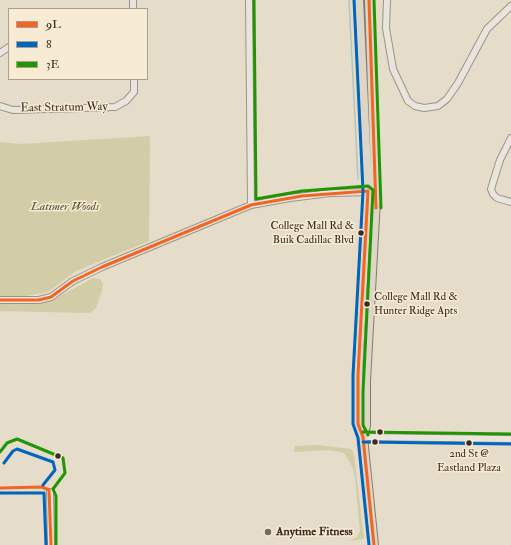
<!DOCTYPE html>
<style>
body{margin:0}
#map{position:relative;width:511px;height:545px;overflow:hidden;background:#e5dcc9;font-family:"IM FELL Double Pica",serif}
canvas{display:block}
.legend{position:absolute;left:8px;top:8px;width:140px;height:72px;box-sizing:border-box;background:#f7ebd3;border:1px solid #ac9e8d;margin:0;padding:5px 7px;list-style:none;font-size:12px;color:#3b2b23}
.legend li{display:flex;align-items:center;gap:8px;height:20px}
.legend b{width:20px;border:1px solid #ac9e8d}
</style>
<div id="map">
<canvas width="511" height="545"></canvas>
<ul class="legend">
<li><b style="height:5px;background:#f26522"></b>9L</li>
<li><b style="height:5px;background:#0065bd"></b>8</li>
<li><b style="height:5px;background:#239504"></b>3E</li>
</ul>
</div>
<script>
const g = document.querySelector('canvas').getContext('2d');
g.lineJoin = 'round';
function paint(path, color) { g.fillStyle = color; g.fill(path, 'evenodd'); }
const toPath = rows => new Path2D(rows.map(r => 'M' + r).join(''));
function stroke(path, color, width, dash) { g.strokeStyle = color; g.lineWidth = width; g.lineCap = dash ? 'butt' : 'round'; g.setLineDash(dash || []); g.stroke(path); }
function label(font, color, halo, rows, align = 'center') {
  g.font = font + ' "IM FELL Double Pica",serif'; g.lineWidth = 3; g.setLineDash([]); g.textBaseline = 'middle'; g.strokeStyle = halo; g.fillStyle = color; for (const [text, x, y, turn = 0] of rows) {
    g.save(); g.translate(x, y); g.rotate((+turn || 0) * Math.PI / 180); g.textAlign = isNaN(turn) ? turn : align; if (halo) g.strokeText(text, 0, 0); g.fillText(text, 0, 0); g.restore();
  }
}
const green = toPath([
 [150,136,149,241,76,271,48,292,20,297,0,297,0,142,21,144],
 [93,278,100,279,103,284,102,291,96,308,90,313,0,311,0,303,40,303,55,299],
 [318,445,351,449,354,454,364,539,349,541,356,538,360,532,355,478,352,466,344,453,330,450,294,452,295,446]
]);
const stream = toPath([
 [349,0,358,179]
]);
const minor = toPath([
 [133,0,133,9],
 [249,0,251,205],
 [387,0,386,28,393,69,408,101,415,106,424,108,438,106,447,99,458,83,487,29,511,6],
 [0,53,9,47],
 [0,106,13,110,115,107,126,101,134,92,134,79],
 [511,138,500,160,491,189,493,194,497,198,511,202],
 [0,300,39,300,51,297,73,281,102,267,251,205,290,198,330,193,372,192],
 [363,437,511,439],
 [50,492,51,545]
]);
const major = toPath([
 [359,0,368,191,358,375,358,424,363,437,374,545],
 [363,437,366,426,366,381,376,200,369,0]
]);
const bus1 = toPath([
 [369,0,376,208],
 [0,300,39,300,51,297,73,281,102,267,251,205,302,196,368,191,358,375,358,424,363,437,374,545],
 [0,488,42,487,49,490,51,545]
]);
const bus2 = toPath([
 [354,0,363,191,353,375,353,424,358,438,369,545],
 [363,442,511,444],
 [4,463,13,451,17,449,53,462,55,470,43,485],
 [0,493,44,493,46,545]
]);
const bus3 = toPath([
 [254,0,256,199,302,191,368,186,373,190,363,392,363,425,368,435],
 [374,0,381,208],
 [363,432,511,434],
 [0,452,7,443,17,439,63,458,65,473,53,489,56,496,56,545]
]);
const markers = [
 [361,233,3.5,"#3b2b23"],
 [367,304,3.5,"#3b2b23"],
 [380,432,3.5,"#3b2b23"],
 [375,442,3.5,"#3b2b23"],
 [469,443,3.5,"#3b2b23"],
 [58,456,3.5,"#3b2b23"],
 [268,532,4,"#76695d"]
];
const busNames = [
 ["College Mall Rd &",354,227],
 ["Buik Cadillac Blvd",354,241],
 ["College Mall Rd &",374,298,"left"],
 ["Hunter Ridge Apts",374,312,"left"],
 ["2nd St @",469,455,"center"],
 ["Eastland Plaza",469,469,"center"]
];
const streetNames = [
 ["East Stratum Way",64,108,-1]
];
const parkNames = [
 ["Latimer Woods",65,207]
];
const poiNames = [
 ["Anytime Fitness",276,532]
];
paint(green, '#d2cda7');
stroke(stream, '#b3c5be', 1.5);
stroke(minor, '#9b9488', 8);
stroke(major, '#837c72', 10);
stroke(minor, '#eae5dc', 6);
stroke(major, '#ddd5c6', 8);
stroke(bus1, '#f26522', 3);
stroke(bus2, '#0065bd', 3);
stroke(bus3, '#239504', 3);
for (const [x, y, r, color] of markers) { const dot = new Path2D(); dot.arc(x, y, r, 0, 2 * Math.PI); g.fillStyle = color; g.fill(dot); stroke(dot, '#f7ebd3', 1.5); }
label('11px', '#3b2b23', '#f7ebd3', busNames, 'right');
label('12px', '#3b2b23', '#f7ebd3', streetNames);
label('italic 12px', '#5d503d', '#f7ebd3', parkNames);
label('bold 12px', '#3b2b23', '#f7ebd3', poiNames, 'left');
</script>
